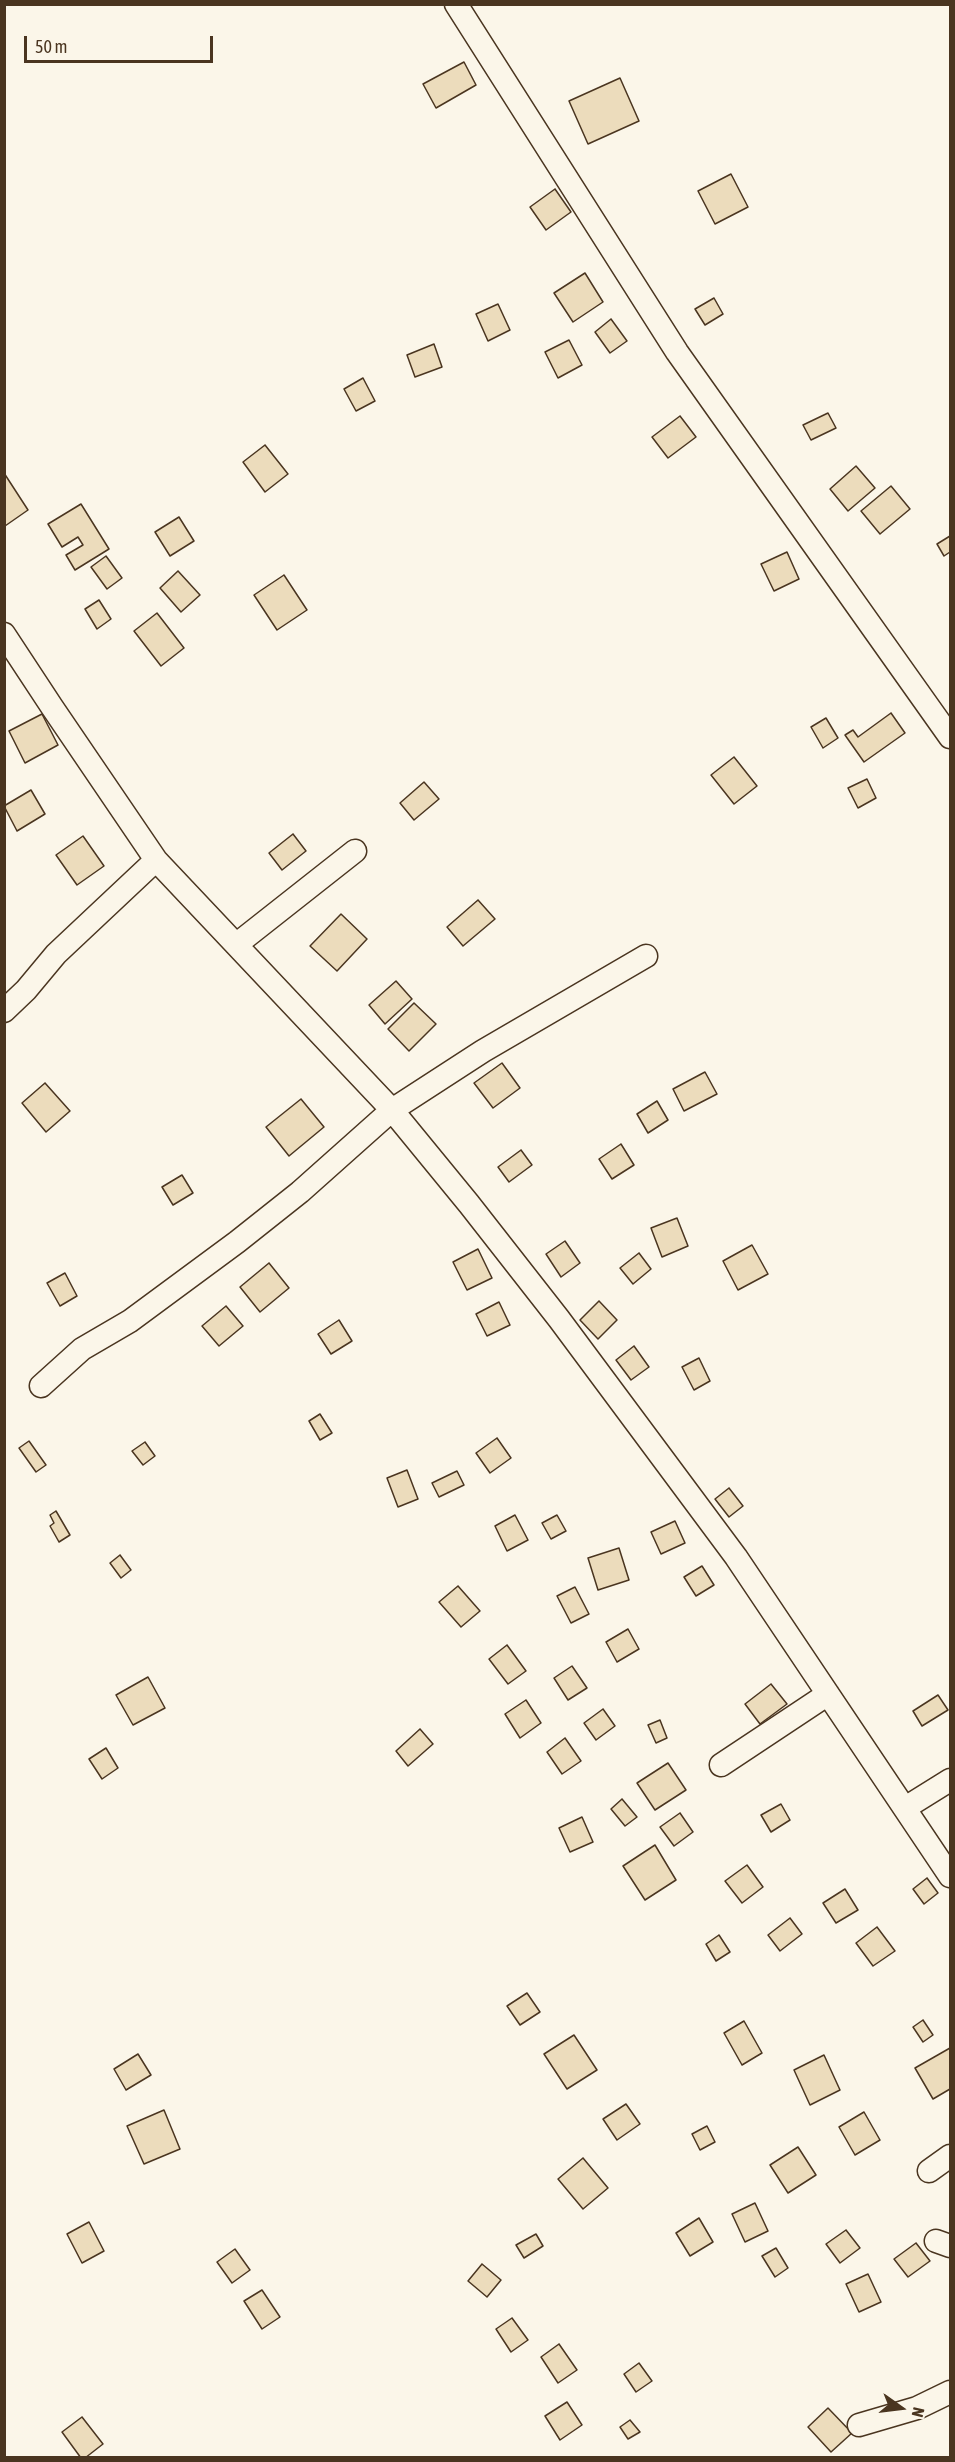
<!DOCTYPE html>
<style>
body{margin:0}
#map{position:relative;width:955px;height:2462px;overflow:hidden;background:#fbf6e9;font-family:"Asap Condensed",sans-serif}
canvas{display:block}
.frame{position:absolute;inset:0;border:6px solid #4a3520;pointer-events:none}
.north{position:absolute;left:871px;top:2378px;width:60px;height:60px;-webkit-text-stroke:4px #fbf6e9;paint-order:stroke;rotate:104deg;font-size:16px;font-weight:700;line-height:24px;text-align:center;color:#4a3520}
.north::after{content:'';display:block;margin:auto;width:21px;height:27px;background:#4a3520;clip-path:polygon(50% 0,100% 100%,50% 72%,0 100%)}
.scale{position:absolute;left:24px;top:36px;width:189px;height:27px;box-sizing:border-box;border:3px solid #4a3520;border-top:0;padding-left:8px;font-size:18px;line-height:21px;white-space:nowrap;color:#4a3520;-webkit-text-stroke:4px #fbf6e9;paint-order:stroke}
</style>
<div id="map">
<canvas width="955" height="2462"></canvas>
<div class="frame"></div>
<div class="north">N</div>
<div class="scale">50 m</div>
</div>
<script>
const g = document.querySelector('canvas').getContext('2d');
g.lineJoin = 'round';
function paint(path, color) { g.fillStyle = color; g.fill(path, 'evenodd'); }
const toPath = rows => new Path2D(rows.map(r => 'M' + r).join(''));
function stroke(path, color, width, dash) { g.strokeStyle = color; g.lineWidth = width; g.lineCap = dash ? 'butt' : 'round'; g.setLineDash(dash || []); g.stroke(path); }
const building = toPath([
 [464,62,476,85,436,108,423,84,464,62],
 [620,78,639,121,588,144,569,101,620,78],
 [731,174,748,207,715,224,698,191,731,174],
 [555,189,571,212,546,230,530,207,555,189],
 [585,273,603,302,573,322,554,293,585,273],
 [714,298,723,314,705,325,695,309,714,298],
 [498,304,510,330,488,341,476,314,498,304],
 [611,319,627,341,610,353,595,332,611,319],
 [569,340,582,365,558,378,545,352,569,340],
 [434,344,442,367,415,377,407,355,434,344],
 [363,378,375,401,356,411,344,389,363,378],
 [828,413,836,428,811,440,803,425,828,413],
 [680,416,696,437,668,458,652,437,680,416],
 [265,445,288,474,265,492,243,462,265,445],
 [856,466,875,488,848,511,830,489,856,466],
 [4,473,28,510,5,526,4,525,4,473],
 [891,486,910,509,880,534,861,511,891,486],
 [81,504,109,549,75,570,66,555,83,545,78,537,62,547,48,524,81,504],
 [179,517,194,541,170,556,155,532,179,517],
 [950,536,950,552,944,556,937,544,950,536],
 [787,552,799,579,774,591,761,564,787,552],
 [106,556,122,578,107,589,91,567,106,556],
 [178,571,200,595,181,612,160,588,178,571],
 [284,575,307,610,277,630,254,595,284,575],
 [99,600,111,619,97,629,85,609,99,600],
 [157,613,184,648,161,666,134,631,157,613],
 [891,713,905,733,864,762,845,735,853,730,858,737,891,713],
 [42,714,58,745,25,763,9,731,42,714],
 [826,718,838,738,823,748,811,727,826,718],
 [734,757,757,786,734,804,711,775,734,757],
 [867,779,876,798,858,808,848,788,867,779],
 [424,782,439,799,414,820,400,803,424,782],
 [31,790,45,814,17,831,4,806,31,790],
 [293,834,306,851,282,870,269,853,293,834],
 [83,836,104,866,77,885,56,855,83,836],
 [478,900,495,919,463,946,447,927,478,900],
 [341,914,367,939,337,971,310,946,341,914],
 [396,981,412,999,385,1024,369,1005,396,981],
 [414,1003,436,1024,409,1051,388,1029,414,1003],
 [502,1063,520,1088,493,1108,474,1083,502,1063],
 [705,1072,717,1094,684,1111,673,1089,705,1072],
 [45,1083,70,1111,46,1132,22,1103,45,1083],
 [301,1099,324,1127,289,1156,266,1127,301,1099],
 [657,1101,668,1120,648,1133,637,1114,657,1101],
 [621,1144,634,1165,612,1179,599,1159,621,1144],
 [521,1150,532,1165,509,1182,498,1167,521,1150],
 [182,1175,193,1193,173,1205,162,1187,182,1175],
 [677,1218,688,1246,662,1257,651,1228,677,1218],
 [565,1241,580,1263,561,1277,546,1254,565,1241],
 [752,1245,768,1274,738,1290,723,1261,752,1245],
 [478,1249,492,1278,467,1290,453,1262,478,1249],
 [639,1253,651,1269,633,1284,620,1268,639,1253],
 [269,1263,289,1288,260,1312,240,1287,269,1263],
 [65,1273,77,1296,60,1306,47,1283,65,1273],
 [599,1301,617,1320,598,1339,580,1320,599,1301],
 [499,1302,510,1325,487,1336,476,1314,499,1302],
 [226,1306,243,1326,219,1346,202,1326,226,1306],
 [339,1320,352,1341,331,1354,318,1334,339,1320],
 [634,1346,649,1367,631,1380,616,1360,634,1346],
 [699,1358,710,1381,694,1390,682,1367,699,1358],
 [320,1414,332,1433,320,1440,309,1421,320,1414],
 [497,1438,511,1458,490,1473,476,1453,497,1438],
 [29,1441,46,1465,36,1472,19,1448,29,1441],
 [145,1442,155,1456,143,1465,132,1451,145,1442],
 [407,1470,418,1499,398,1507,387,1478,407,1470],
 [457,1471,464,1485,439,1497,432,1483,457,1471],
 [729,1488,743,1506,729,1517,715,1499,729,1488],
 [56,1511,70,1535,59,1542,50,1526,54,1523,50,1515,56,1511],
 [515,1515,528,1540,507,1551,495,1526,515,1515],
 [557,1515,566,1531,551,1539,542,1523,557,1515],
 [675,1521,685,1543,661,1554,651,1532,675,1521],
 [619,1548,629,1580,598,1590,588,1558,619,1548],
 [120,1555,131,1570,121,1578,110,1563,120,1555],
 [702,1566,714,1585,696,1596,684,1577,702,1566],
 [458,1586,480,1611,461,1627,439,1602,458,1586],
 [575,1587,589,1614,571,1623,557,1596,575,1587],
 [628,1629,639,1649,617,1662,606,1642,628,1629],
 [507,1645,526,1671,508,1684,489,1659,507,1645],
 [572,1666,587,1688,568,1700,554,1678,572,1666],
 [148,1677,165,1708,133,1725,116,1695,148,1677],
 [771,1684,787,1704,760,1724,745,1704,771,1684],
 [938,1695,948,1710,922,1726,913,1711,938,1695],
 [526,1700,541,1723,520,1738,505,1714,526,1700],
 [603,1709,615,1726,596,1740,584,1723,603,1709],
 [660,1720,667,1738,656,1743,648,1725,660,1720],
 [420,1729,433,1744,408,1766,396,1751,420,1729],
 [565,1738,581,1761,562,1774,547,1752,565,1738],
 [106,1748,118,1768,102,1779,89,1759,106,1748],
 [668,1763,686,1790,655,1810,637,1783,668,1763],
 [622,1799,637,1817,625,1826,611,1809,622,1799],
 [781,1804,790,1820,771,1832,761,1815,781,1804],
 [680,1813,693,1832,674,1846,660,1827,680,1813],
 [582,1817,593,1842,570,1852,559,1828,582,1817],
 [655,1845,676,1880,645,1900,623,1866,655,1845],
 [747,1865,763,1887,742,1903,725,1881,747,1865],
 [927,1878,938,1893,924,1904,913,1889,927,1878],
 [845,1889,858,1910,836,1923,823,1903,845,1889],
 [790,1918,802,1934,780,1951,768,1935,790,1918],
 [877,1927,895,1951,873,1966,856,1943,877,1927],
 [719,1935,730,1952,716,1961,706,1944,719,1935],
 [527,1993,540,2012,520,2025,507,2006,527,1993],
 [923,2020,933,2035,923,2042,913,2027,923,2020],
 [744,2021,762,2053,742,2065,724,2033,744,2021],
 [574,2035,597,2070,567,2089,544,2054,574,2035],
 [950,2048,950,2089,933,2099,915,2068,950,2048],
 [138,2054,151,2075,126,2090,114,2069,138,2054],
 [824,2055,840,2090,810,2105,794,2070,824,2055],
 [626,2104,640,2124,617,2140,603,2119,626,2104],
 [164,2110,180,2149,144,2164,127,2126,164,2110],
 [864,2112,880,2140,855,2155,839,2127,864,2112],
 [707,2126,715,2142,700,2150,692,2134,707,2126],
 [798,2147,816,2175,788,2193,770,2165,798,2147],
 [583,2158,608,2188,583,2209,558,2179,583,2158],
 [755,2203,768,2231,745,2242,732,2214,755,2203],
 [699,2218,713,2242,690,2256,676,2233,699,2218],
 [89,2222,104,2251,82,2263,67,2234,89,2222],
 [846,2230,860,2248,840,2263,826,2244,846,2230],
 [536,2234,543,2246,524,2258,516,2245,536,2234],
 [916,2243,930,2261,908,2277,894,2259,916,2243],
 [776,2248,788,2268,775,2277,762,2256,776,2248],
 [235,2249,250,2270,232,2283,217,2262,235,2249],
 [482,2264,501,2280,487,2297,468,2281,482,2264],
 [868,2274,881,2302,859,2312,846,2284,868,2274],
 [262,2290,280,2317,262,2329,244,2301,262,2290],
 [512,2318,528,2340,511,2352,496,2329,512,2318],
 [559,2344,577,2370,558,2383,541,2357,559,2344],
 [639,2363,652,2381,636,2392,624,2374,639,2363],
 [567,2402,582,2425,560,2440,545,2416,567,2402],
 [828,2408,852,2433,831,2452,808,2427,828,2408],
 [82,2417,103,2444,85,2458,81,2458,62,2432,82,2417],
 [630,2420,640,2432,628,2439,620,2427,630,2420]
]);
const minor = toPath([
 [456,4,677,352,950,737],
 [4,634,52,707,156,860,392,1110,469,1204,559,1319,736,1557,950,1876],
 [237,944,355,851],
 [4,1011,26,990,56,954,156,860],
 [41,1386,82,1349,130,1321,237,1242,300,1192,392,1110,483,1051,646,956],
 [721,1765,828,1694],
 [905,1808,950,1780],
 [929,2171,950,2156],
 [936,2241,950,2246],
 [859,2425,917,2408,950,2392]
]);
paint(building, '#ecdcbc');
stroke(building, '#4a3520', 1.5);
stroke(minor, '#4a3520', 25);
stroke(minor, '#fbf6e9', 22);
</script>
